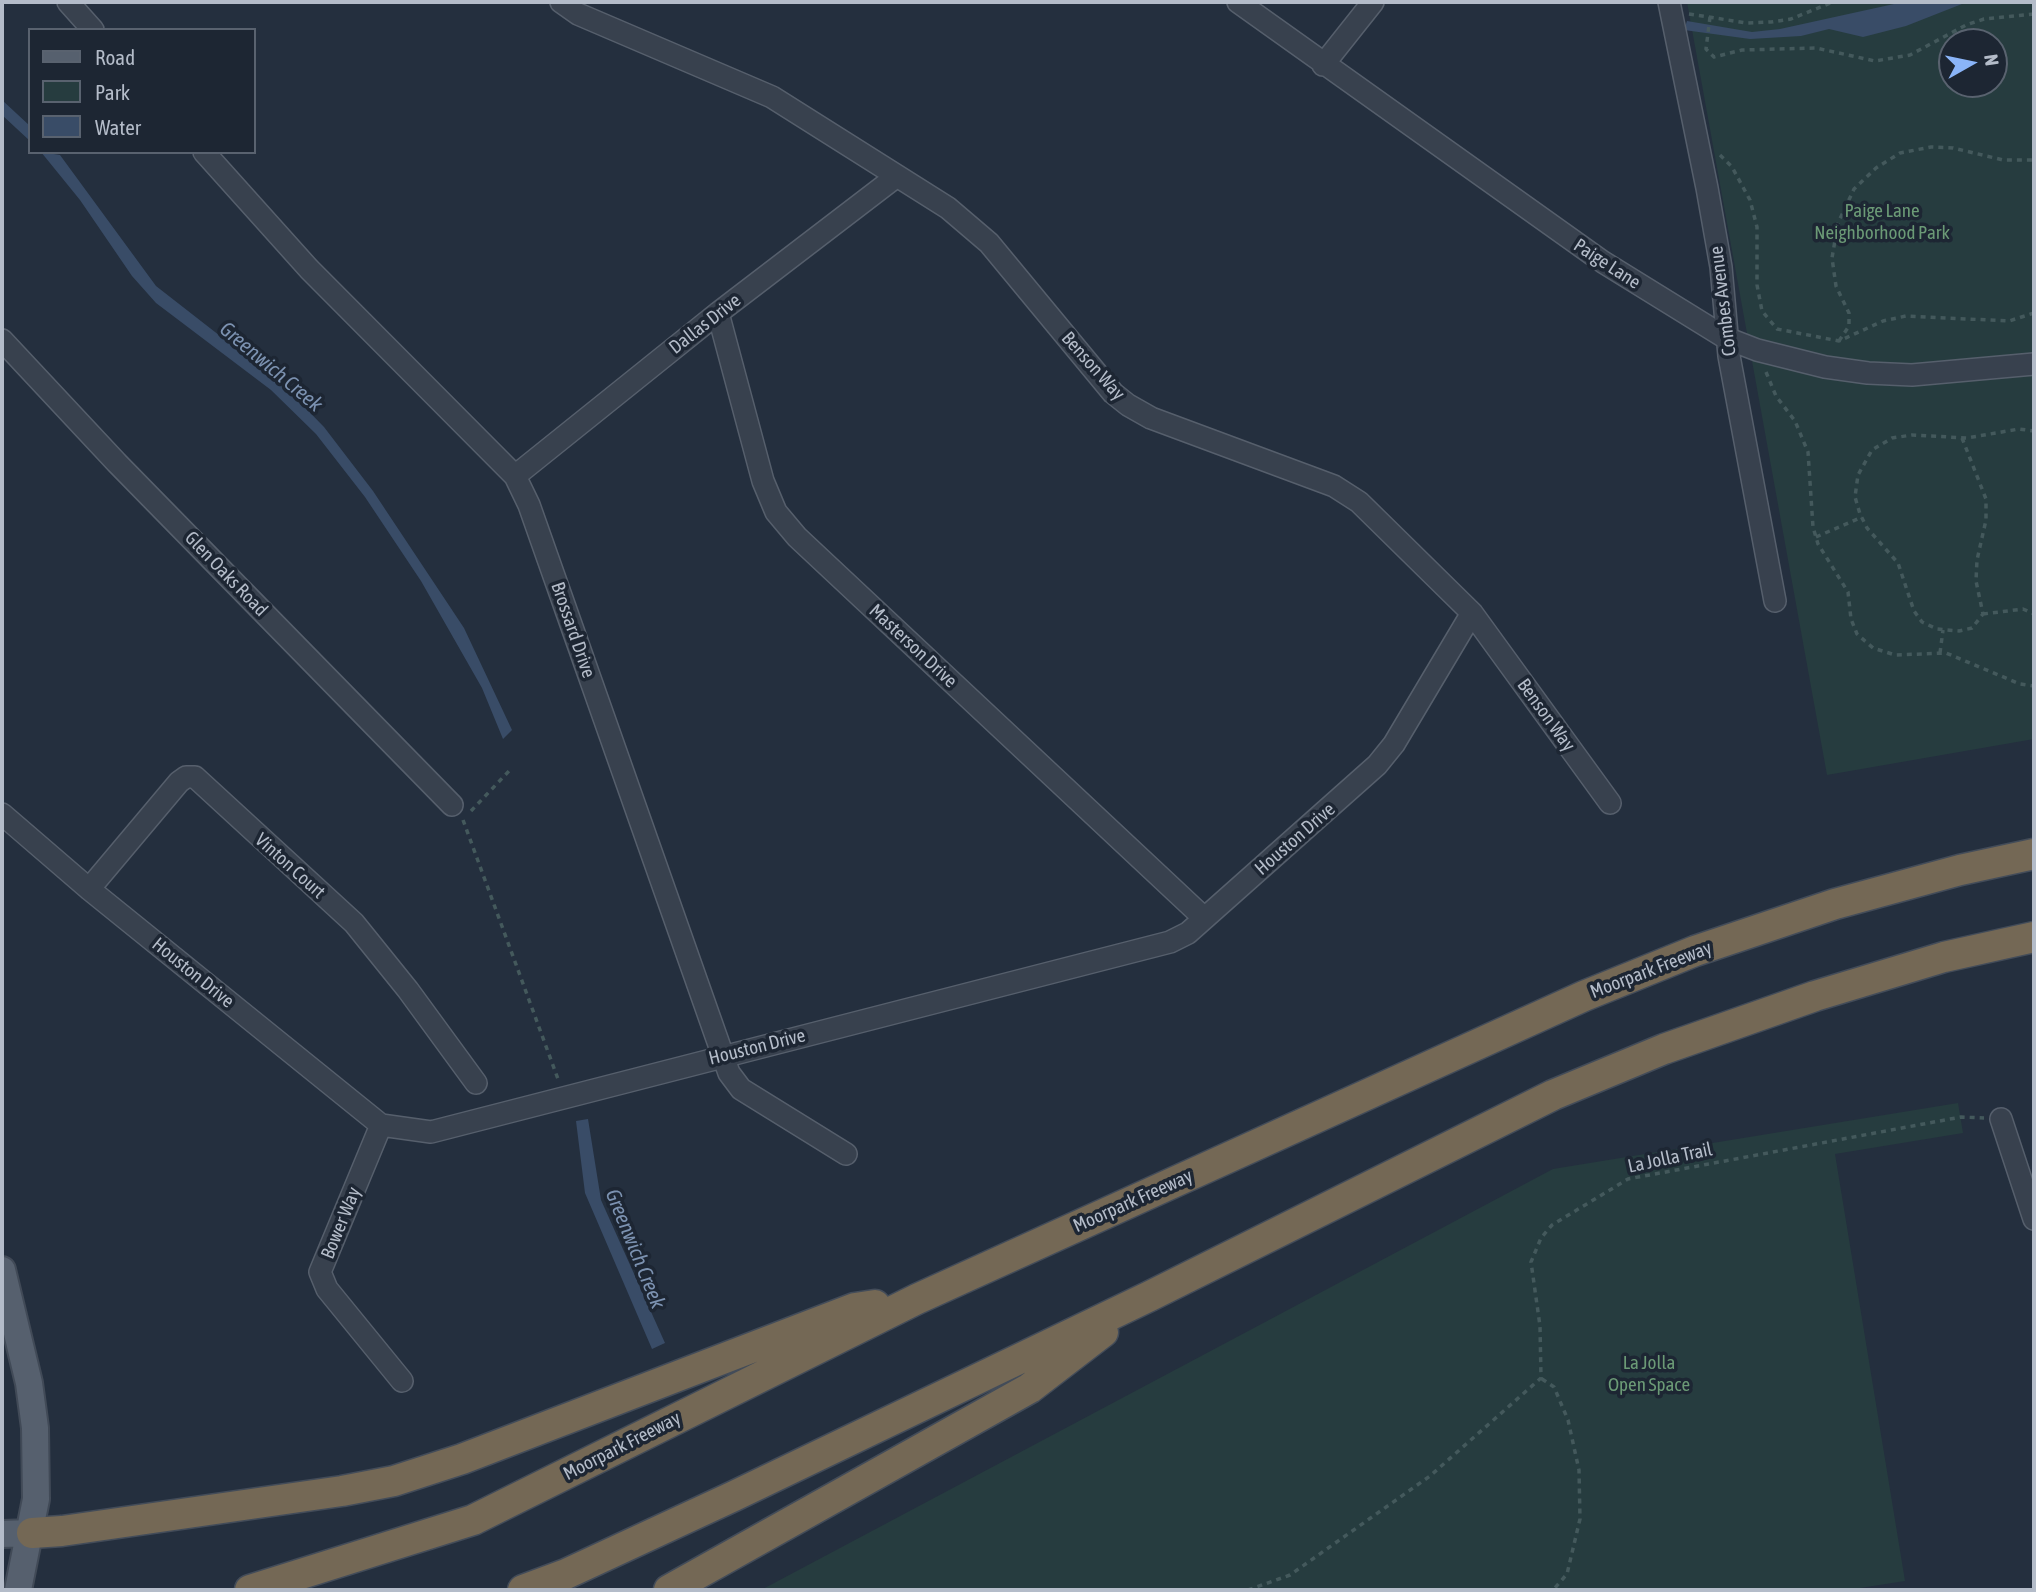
<!DOCTYPE html>
<style>
body{margin:0}
#map{position:relative;width:2036px;height:1592px;overflow:hidden;background:#242f3e;font-family:"Asap Condensed",sans-serif}
canvas{display:block}
.frame{position:absolute;inset:0;border:4px solid #b4bcc9;pointer-events:none}
.legend{position:absolute;left:28px;top:28px;width:228px;height:126px;box-sizing:border-box;background:#1d2633;border:2px solid #59626f;margin:0;padding:9px 12px;list-style:none;font-size:21px;color:#b4bcc9}
.legend li{display:flex;align-items:center;gap:14px;height:35px}
.legend b{width:35px;border:2px solid #59626f}
.north{position:absolute;left:1938px;top:28px;width:70px;height:70px;box-sizing:border-box;background:#1d2633;border:2px solid #59626f;border-radius:50%;rotate:81deg;font-size:19px;font-weight:700;line-height:28px;text-align:center;color:#b4bcc9}
.north::after{content:'';display:block;margin:auto;width:24px;height:32px;background:#8ab4f8;clip-path:polygon(50% 0,100% 100%,50% 72%,0 100%)}
</style>
<div id="map">
<canvas width="2036" height="1592"></canvas>
<div class="frame"></div>
<ul class="legend">
<li><b style="height:9px;background:#56606e"></b>Road</li>
<li><b style="height:19px;background:#263c3f"></b>Park</li>
<li><b style="height:19px;background:#394c67"></b>Water</li>
</ul>
<div class="north">N</div>
</div>
<script>
const g = document.querySelector('canvas').getContext('2d');
g.lineJoin = 'round';
function paint(path, color) { g.fillStyle = color; g.fill(path, 'evenodd'); }
const toPath = rows => new Path2D(rows.map(r => 'M' + r).join(''));
function stroke(path, color, width, dash) { g.strokeStyle = color; g.lineWidth = width; g.lineCap = dash ? 'butt' : 'round'; g.setLineDash(dash || []); g.stroke(path); }
function label(font, color, halo, rows, align = 'center') {
  g.font = font + ' "Asap Condensed",sans-serif'; g.lineWidth = 7; g.setLineDash([]); g.textBaseline = 'middle'; g.strokeStyle = halo; g.fillStyle = color; for (const [text, x, y, turn = 0] of rows) {
    g.save(); g.translate(x, y); g.rotate((+turn || 0) * Math.PI / 180); g.textAlign = isNaN(turn) ? turn : align; if (halo) g.strokeText(text, 0, 0); g.fillText(text, 0, 0); g.restore();
  }
}
const green = toPath([
 [1687,2,2034,2,2034,739,1827,775],
 [1952,42,1994,42,1994,84,1952,84],
 [1958,1103,1963,1133,1835,1154,1905,1581,1847,1590,761,1590,1553,1169]
]);
const water = toPath([
 [1903,2,1967,2,1906,26,1863,37,1829,29,1801,36,1750,39,1684,30,1687,21,1752,32,1780,29],
 [2,100,30,126,30,141,2,115],
 [41,152,60,155,156,286,283,385,324,427,373,491,464,628,512,730,503,739,482,688,421,581,365,497,316,434,271,390,156,303,132,276,80,200],
 [588,1119,601,1200,665,1343,652,1349,585,1193,576,1121]
]);
const path = toPath([
 [1689,14,1747,23,1771,22,1791,19,1833,2],
 [1710,17,1706,49,1714,57,1742,50,1816,48,1875,61,1910,55,1966,25,1984,19,2034,14],
 [1720,155,1732,167,1750,200,1757,227,1757,285,1762,311,1777,329,1839,341,1883,321,1906,316,2009,321,2034,313],
 [1839,341,1849,326,1849,313,1836,286,1832,258,1838,223,1854,189,1876,168,1900,153,1931,147,1953,148,2003,160,2034,160],
 [1766,372,1776,396,1795,421,1808,452,1813,527,1818,544,1848,592,1851,619,1857,634,1873,648,1895,655,1946,653,2020,684,2034,686],
 [1962,438,1986,499,1986,520,1977,560,1976,581,1983,614,1972,628,1959,631,1937,629,1922,622,1914,611,1898,563,1867,528,1860,514,1855,497,1858,475,1872,450,1892,438,1912,435,1967,438,2019,429,2034,431],
 [1816,537,1862,517],
 [1983,614,2023,609,2034,614],
 [1940,653,1943,630],
 [471,811,509,771],
 [463,820,558,1079],
 [1542,1379,1554,1387,1568,1420,1579,1470,1580,1519,1567,1574,1553,1590],
 [1248,1590,1290,1575,1430,1476,1541,1378,1540,1326,1531,1262,1541,1238,1552,1225,1628,1179,1961,1117,1984,1118]
]);
const minor = toPath([
 [68,2,93,30],
 [561,2,578,14,772,97,948,208,989,243,1113,393,1128,405,1151,418,1334,486,1359,502,1472,613,1610,803],
 [1238,2,1603,262,1726,338,1757,350,1825,367,1868,373,1912,375,2034,364],
 [1669,2,1707,188,1721,267,1729,356,1775,601],
 [1323,65,1373,2],
 [204,152,309,269,515,476,529,505,729,1073,741,1089,846,1154],
 [718,313,763,481,776,512,797,537,1204,918],
 [2,340,117,463,452,805],
 [515,476,718,313,897,176],
 [2,814,89,889,381,1125,431,1132,1170,942,1188,933,1377,765,1394,744,1472,613],
 [89,889,179,782,186,777,195,777,354,923,408,990,476,1083],
 [2001,1119,2034,1219],
 [381,1125,320,1272,327,1289,402,1381]
]);
const major = toPath([
 [2,1270,29,1383,35,1428,36,1499,18,1590],
 [2,1534,32,1533]
]);
const highway = toPath([
 [32,1533,62,1531,342,1491,394,1481,462,1459,855,1308,875,1305],
 [250,1590,473,1520,917,1299,1584,996,1695,951,1835,904,1960,870,2034,854],
 [523,1590,566,1574,734,1496,1150,1296,1553,1095,1664,1049,1815,996,1944,957,2034,937],
 [669,1590,1030,1388,1103,1332]
]);
const parkNames = [
 ["Paige Lane",1882,211],
 ["Neighborhood Park",1882,233],
 ["La Jolla",1649,1363],
 ["Open Space",1649,1385]
];
const streetNames = [
 ["Paige Lane",1607,264,33],
 ["Combes Avenue",1723,301,-97],
 ["Dallas Drive",705,324,-38],
 ["Benson Way",1093,366,48],
 ["Glen Oaks Road",226,574,46],
 ["Brossard Drive",573,630,71],
 ["Masterson Drive",913,646,43],
 ["Benson Way",1546,715,54],
 ["Houston Drive",1295,839,-41],
 ["Vinton Court",290,866,42],
 ["Moorpark Freeway",1651,970,-21],
 ["Houston Drive",193,973,39],
 ["Houston Drive",757,1047,-14],
 ["La Jolla Trail",1670,1158,-12],
 ["Moorpark Freeway",1133,1201,-24],
 ["Bower Way",341,1223,-68],
 ["Moorpark Freeway",622,1446,-27]
];
const waterNames = [
 ["Greenwich Creek",271,367,40],
 ["Greenwich Creek",635,1249,68]
];
paint(green, '#263c3f');
paint(water, '#394c67');
stroke(minor, '#565f6c', 24);
stroke(major, '#414a57', 30);
stroke(highway, '#434c59', 33);
stroke(path, '#44595c', 3.5, [5, 5]);
stroke(minor, '#38414e', 21);
stroke(major, '#56606e', 26);
stroke(highway, '#746855', 30);
label('19px', '#6b9a76', '#1d2633', parkNames);
label('19px', '#b4bcc9', '#1d2633', streetNames);
label('italic 21px', '#7c92b1', '#1d2633', waterNames);
</script>
